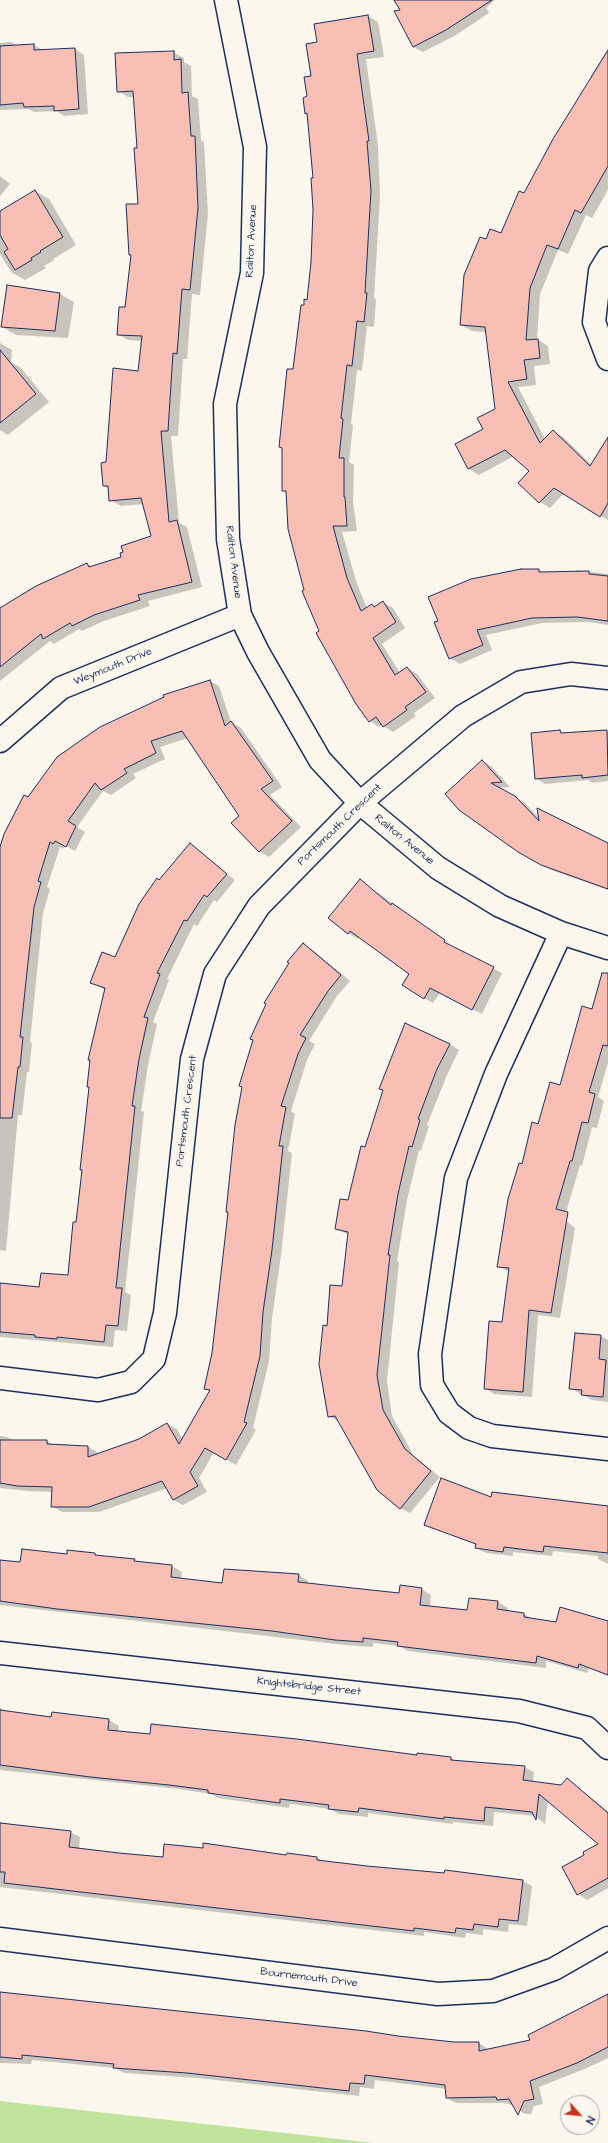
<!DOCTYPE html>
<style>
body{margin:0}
#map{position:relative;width:608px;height:2143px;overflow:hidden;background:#fbf7ec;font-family:"Architects Daughter",sans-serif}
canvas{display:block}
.north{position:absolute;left:560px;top:2095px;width:40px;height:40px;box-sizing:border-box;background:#fbf7ec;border:1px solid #a1a7b3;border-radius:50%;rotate:117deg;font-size:11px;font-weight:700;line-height:16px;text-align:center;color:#1b2f5e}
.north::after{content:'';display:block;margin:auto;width:14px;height:18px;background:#c8321e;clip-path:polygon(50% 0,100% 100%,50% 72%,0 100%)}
</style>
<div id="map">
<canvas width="608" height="2143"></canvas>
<div class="north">N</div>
</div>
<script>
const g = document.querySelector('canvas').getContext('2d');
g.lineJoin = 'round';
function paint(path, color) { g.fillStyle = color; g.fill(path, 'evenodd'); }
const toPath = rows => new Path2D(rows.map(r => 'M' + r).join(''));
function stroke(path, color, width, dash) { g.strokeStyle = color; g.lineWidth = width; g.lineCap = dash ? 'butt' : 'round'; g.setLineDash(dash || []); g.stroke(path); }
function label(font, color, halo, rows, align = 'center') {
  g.font = font + ' "Architects Daughter",sans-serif'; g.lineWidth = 3.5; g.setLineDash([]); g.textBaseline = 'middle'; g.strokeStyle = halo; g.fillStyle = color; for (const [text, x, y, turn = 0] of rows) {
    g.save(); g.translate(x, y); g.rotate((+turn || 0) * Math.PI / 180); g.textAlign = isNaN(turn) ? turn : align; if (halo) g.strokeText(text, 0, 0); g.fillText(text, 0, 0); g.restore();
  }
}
const green = toPath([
 [0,2101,374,2143,0,2143]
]);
const shadow = toPath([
 [395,0,495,0,486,8,489,13,456,35,423,52,413,47],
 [368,16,378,22,384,57,366,59,378,146,380,197,374,298,376,299,374,327,367,326,362,371,357,370,351,424,353,425,349,462,354,465,353,502,357,531,342,532,357,584,367,608,372,605,375,607,383,602,393,608,405,628,382,644,400,673,407,668,417,674,435,698,414,713,416,716,393,732,382,725,379,727,370,721,320,632,306,590,287,493,283,491,294,370,304,306,307,301,312,263,314,179,308,114,306,113,318,43,315,25],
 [11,42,18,46,34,45,43,50,75,49,84,55,88,114,64,116,57,111,34,112,28,109,0,110,0,43],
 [607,51,608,190,592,218,586,215,568,254,558,250,540,294,537,339,548,346,550,364,534,366,536,385,518,387,545,439,553,431,563,437,592,465,608,456,608,520,564,493,550,508,540,502,531,471,514,456,479,475,469,469,456,444,484,429,496,409,486,332,472,331,461,325,486,240,502,234,592,78,590,77],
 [173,52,184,58,184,62,191,66,192,96,198,99,201,140,204,142,208,214,200,295,192,294,187,359,183,359,178,436,171,436,179,523,187,527,202,587,148,601,150,606,104,621,82,631,79,629,54,644,50,641,0,681,0,609,87,564,92,567,122,558,152,537,144,504,121,506,110,500,109,489,104,486,107,463,139,372,142,341,128,340,118,334,126,308,139,205,138,149,134,97,128,97,118,91],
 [0,176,10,184,0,196],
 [35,191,49,199,76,245,53,259,54,260,44,266,46,268,25,280,11,272,0,254,0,212],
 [60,294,74,302,68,338,16,335,2,327],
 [0,343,12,350,11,362,21,368,49,402,8,435,0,430],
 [539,570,543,573,576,572,576,570,608,574,608,625,588,622,542,623,486,635,492,650,460,664,450,658,435,623],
 [210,681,219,686,231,722,241,728,282,787,270,795,301,827,269,857,260,852,233,823,241,816,188,738,160,747,165,759,133,774,136,778,111,795,103,791,77,827,85,832,75,851,65,845,63,849,60,847,47,887,50,889,43,913,30,1042,32,1043,29,1072,27,1072,22,1115,18,1115,6,1251,0,1250,0,850,29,798],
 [560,731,565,734,608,732,608,781,592,783,588,780,545,784,536,778],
 [482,761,491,766,510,787,498,788,525,803,539,818,608,844,608,890,551,870,519,852],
 [190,845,235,880,217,902,214,900,197,926,194,924,167,979,169,980,153,1022,157,1024,148,1065,141,1111,144,1112,125,1292,131,1295,127,1331,115,1330,113,1347,0,1337,0,1283,40,1288,69,1276,83,1171,81,1170,90,1088,88,1087,105,990,91,982,115,958,159,881],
 [360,880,453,948,502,973,482,1014,440,993,433,1003,424,998,410,974,360,936,358,939,348,933],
 [303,944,313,950,350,981,337,996,309,1041,315,1044,307,1060,291,1111,295,1114,288,1151,292,1153,281,1255,272,1318,269,1361,253,1428,256,1430,236,1465,214,1452,199,1478,207,1492,183,1505,173,1500,167,1488,99,1512,62,1512,52,1506,53,1492,28,1491,0,1488,0,1436,7,1437,14,1441,47,1441,54,1445,88,1447,97,1452,97,1455,140,1440,167,1424,177,1429,183,1440,210,1392,205,1388],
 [608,1009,608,1063,598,1097,604,1101,597,1128,592,1127,582,1166,580,1165,564,1219,575,1228,560,1318,538,1315,532,1397,494,1394,485,1388,503,1323,509,1272,498,1266,522,1165,539,1125,561,1086,593,1010],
 [450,1044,459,1050,447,1075,427,1125,429,1126,421,1151,419,1150,407,1200,397,1261,399,1262,387,1381,392,1416,414,1456,440,1477,410,1513,400,1508,340,1422,328,1416,327,1327,343,1287,349,1235,336,1229,349,1202,366,1148],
 [576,1334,601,1336,608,1340,608,1402,592,1400,570,1388],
 [492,1498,608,1506,608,1564,598,1559,598,1556,553,1551,552,1556,513,1552,513,1556,486,1553,476,1548,477,1545,425,1524],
 [68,1552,172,1566,182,1572,181,1579,223,1584,299,1575,308,1581,308,1584,400,1594,421,1589,431,1595,430,1607,468,1611,469,1599,498,1602,508,1608,507,1612,524,1614,533,1619,556,1623,608,1622,608,1676,589,1668,587,1673,546,1661,546,1668,408,1651,399,1646,373,1643,373,1647,345,1645,0,1605,0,1561,21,1563,68,1555],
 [0,1708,12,1713,52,1718,53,1713,109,1720,119,1726,118,1732,451,1758,457,1762,524,1767,534,1772,533,1782,562,1786,567,1779,608,1811,608,1888,587,1900,578,1894,586,1855,600,1844,548,1800,545,1824,535,1816,494,1812,493,1826,453,1822,453,1824,368,1813,368,1817,339,1814,330,1809,290,1804,289,1808,261,1804,218,1798,211,1794,179,1789,0,1770],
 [212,1793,255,1799,255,1801,215,1795],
 [0,1821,3,1824,70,1832,80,1837,79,1849,164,1858,287,1856,317,1858,323,1861,367,1867,523,1881,532,1886,527,1926,509,1924,508,1932,483,1929,483,1935,466,1933,465,1938,424,1932,424,1936,0,1887],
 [0,1992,397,2037,454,2043,479,2043,489,2050,531,2040,529,2036,608,1993,608,2058,587,2068,539,2087,543,2104,534,2106,531,2114,525,2114,515,2108,513,2105,503,2103,456,2103,447,2098,446,2089,375,2080,374,2089,360,2087,359,2096,198,2078,124,2073,115,2068,32,2060,31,2064,0,2063]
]);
const building = toPath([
 [394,0,492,0,446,30,413,47,394,11,400,10,394,0],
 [368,15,374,51,357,54,369,141,367,141,371,191,365,293,367,293,364,322,357,321,352,366,347,365,341,418,343,419,339,458,344,458,344,497,345,497,347,526,333,526,347,578,361,611,372,604,374,607,383,601,396,622,373,638,395,675,407,667,426,692,405,707,407,710,383,727,376,717,369,722,356,704,316,633,319,631,302,591,304,590,288,529,286,491,282,491,282,448,279,447,287,369,293,369,301,305,304,305,304,299,307,300,311,262,313,210,311,178,313,178,307,113,305,114,303,98,307,96,304,77,311,76,306,44,317,42,314,24,368,15],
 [34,44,34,50,75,48,79,109,54,111,54,106,24,107,23,103,0,105,0,46,34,44],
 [608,50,608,166,581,213,575,210,558,249,547,245,530,288,526,340,538,339,540,358,524,360,527,379,508,382,540,443,553,430,590,466,608,437,608,503,600,517,554,488,539,503,518,483,529,471,505,450,468,469,455,444,483,429,477,418,495,409,485,327,460,325,464,275,480,237,486,239,490,229,501,233,519,191,524,193,553,139,608,50],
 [174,51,174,60,181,59,182,93,188,92,191,136,195,136,198,208,190,290,182,289,177,354,173,353,168,431,161,431,169,522,177,520,192,582,138,595,140,600,94,615,72,626,70,623,43,639,41,634,0,667,0,608,36,586,87,563,89,567,121,557,120,553,123,552,121,546,151,536,141,498,109,501,108,486,103,486,101,463,106,462,113,368,138,371,142,336,117,335,119,307,125,307,131,255,129,255,126,204,138,204,134,148,137,148,133,91,117,92,115,53,174,51],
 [35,190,63,237,40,251,41,252,31,258,32,260,15,270,4,252,8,249,0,235,0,211,35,190],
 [7,285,60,293,55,331,1,327,7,285],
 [0,350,36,394,0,423,0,350],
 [521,569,539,569,539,572,589,571,589,574,608,576,608,621,577,617,532,618,477,630,483,645,449,659,434,622,438,621,428,597,471,579,521,569],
 [210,680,225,726,231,721,273,781,261,789,292,821,259,852,231,823,239,816,182,731,151,741,156,753,124,769,127,773,101,790,95,783,68,821,76,826,66,847,55,841,53,844,50,842,38,881,41,882,34,907,20,1037,23,1037,20,1067,18,1067,12,1118,0,1118,0,847,4,834,24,795,28,797,57,757,100,727,164,697,163,695,210,680],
 [560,730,561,733,607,730,608,775,582,778,582,775,535,779,531,733,560,730],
 [482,760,502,782,491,783,515,796,539,821,537,808,608,843,608,889,541,865,518,852,459,810,445,794,482,760],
 [190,843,227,874,207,897,204,895,187,921,184,920,157,973,160,974,144,1017,148,1018,139,1059,132,1106,135,1106,116,1288,122,1288,118,1326,106,1325,104,1342,57,1337,57,1339,35,1337,35,1335,0,1332,0,1283,39,1287,41,1273,68,1275,73,1222,76,1222,82,1170,80,1170,89,1087,87,1087,90,1060,88,1060,105,988,90,983,102,952,115,957,139,904,157,878,159,880,190,843],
 [360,879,391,905,392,903,445,940,444,942,494,967,472,1010,430,988,424,999,402,985,409,974,350,931,348,934,328,918,360,879],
 [303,943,341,975,328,991,300,1035,306,1038,298,1054,281,1106,286,1107,279,1146,283,1146,272,1250,263,1312,260,1356,244,1422,247,1423,226,1460,205,1448,190,1472,198,1486,173,1500,162,1481,89,1507,51,1507,52,1487,17,1486,0,1483,0,1440,47,1440,47,1444,88,1446,88,1457,139,1439,167,1423,179,1444,210,1390,204,1389,212,1353,228,1212,226,1212,235,1125,242,1087,239,1086,253,1040,250,1039,266,1004,264,1003,289,963,287,962,303,943],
 [602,973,608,973,608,1046,603,1045,589,1092,595,1094,588,1123,582,1122,572,1161,570,1161,556,1209,568,1212,551,1313,529,1310,523,1392,484,1389,489,1321,502,1322,509,1268,497,1267,508,1199,519,1163,522,1164,532,1122,538,1124,550,1082,560,1085,582,1006,592,1009,602,973],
 [405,1023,450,1044,437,1069,418,1119,420,1120,412,1147,409,1146,398,1194,388,1255,390,1255,377,1375,383,1410,405,1449,431,1471,400,1509,377,1490,335,1416,328,1417,319,1364,323,1325,327,1326,330,1285,342,1286,348,1232,335,1229,340,1199,348,1200,361,1146,365,1147,383,1090,379,1089,405,1023],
 [575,1333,601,1335,599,1359,606,1360,603,1397,581,1395,582,1390,569,1389,575,1333],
 [441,1478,491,1497,492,1492,608,1506,608,1553,544,1546,543,1552,504,1547,503,1552,475,1548,476,1544,424,1525,441,1478],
 [22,1549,67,1554,67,1550,95,1553,95,1555,135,1559,134,1561,172,1565,171,1577,222,1583,224,1569,299,1574,298,1582,399,1593,400,1585,422,1588,420,1605,467,1610,469,1598,498,1601,497,1609,524,1613,524,1617,556,1622,560,1607,608,1621,608,1675,579,1664,578,1668,537,1656,536,1663,397,1646,398,1642,363,1638,363,1642,335,1640,272,1631,57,1609,0,1601,0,1560,20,1562,22,1549],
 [0,1710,51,1717,52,1712,109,1719,108,1730,150,1734,151,1724,297,1739,417,1755,417,1753,451,1757,451,1760,525,1766,523,1780,561,1785,567,1778,608,1813,608,1878,577,1895,562,1867,584,1855,583,1852,598,1844,539,1794,536,1820,532,1812,485,1807,484,1821,444,1817,444,1819,359,1808,358,1812,328,1809,329,1805,280,1799,280,1803,250,1799,208,1793,208,1790,169,1785,90,1777,0,1765,0,1710],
 [0,1823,71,1831,69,1847,119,1853,163,1857,164,1844,203,1848,203,1843,286,1855,287,1853,317,1857,317,1860,367,1866,444,1873,445,1870,523,1880,518,1921,499,1919,498,1927,474,1924,473,1930,456,1928,455,1933,414,1928,414,1931,4,1883,5,1872,0,1872,0,1823],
 [0,1992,366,2031,398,2036,454,2042,479,2042,479,2051,530,2040,528,2035,608,1994,608,2047,577,2063,530,2081,534,2099,524,2101,518,2115,509,2099,497,2100,496,2097,446,2098,445,2085,365,2075,364,2084,350,2083,349,2091,187,2073,113,2068,114,2064,22,2055,22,2059,0,2057,0,1992]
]);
const minor = toPath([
 [226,0,255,147,252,273,225,404,228,539,240,615,258,652,320,760,360,803,438,868,500,906,561,933,608,948],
 [608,258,600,271,594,322,608,359],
 [0,741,61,688,240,615],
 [561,933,496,1074,456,1178,430,1354,432,1385,449,1413,469,1428,492,1436,608,1449],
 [0,1378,98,1390,131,1382,154,1359,165,1313,192,1059,215,974,259,906,360,803,463,716,521,682,571,674,608,678],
 [0,1653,519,1711,587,1728,608,1748],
 [0,1939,438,1994,493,1991,554,1969,608,1938]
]);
const streetNames = [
 ["Railton Avenue",252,241,-87],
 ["Railton Avenue",233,562,83],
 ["Weymouth Drive",113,667,-22],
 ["Portsmouth Crescent",340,825,-44],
 ["Railton Avenue",404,840,39],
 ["Portsmouth Crescent",187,1111,-83],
 ["Knightsbridge Street",309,1687,6],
 ["Bournemouth Drive",309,1978,7]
];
paint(green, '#bfe49e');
paint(shadow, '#0003');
paint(building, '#f9beb4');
stroke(building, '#1b2f5e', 1);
stroke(minor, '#1b2f5e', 25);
stroke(minor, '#fbf7ec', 22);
label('11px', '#1b2f5e', '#fbf7ec', streetNames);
</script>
